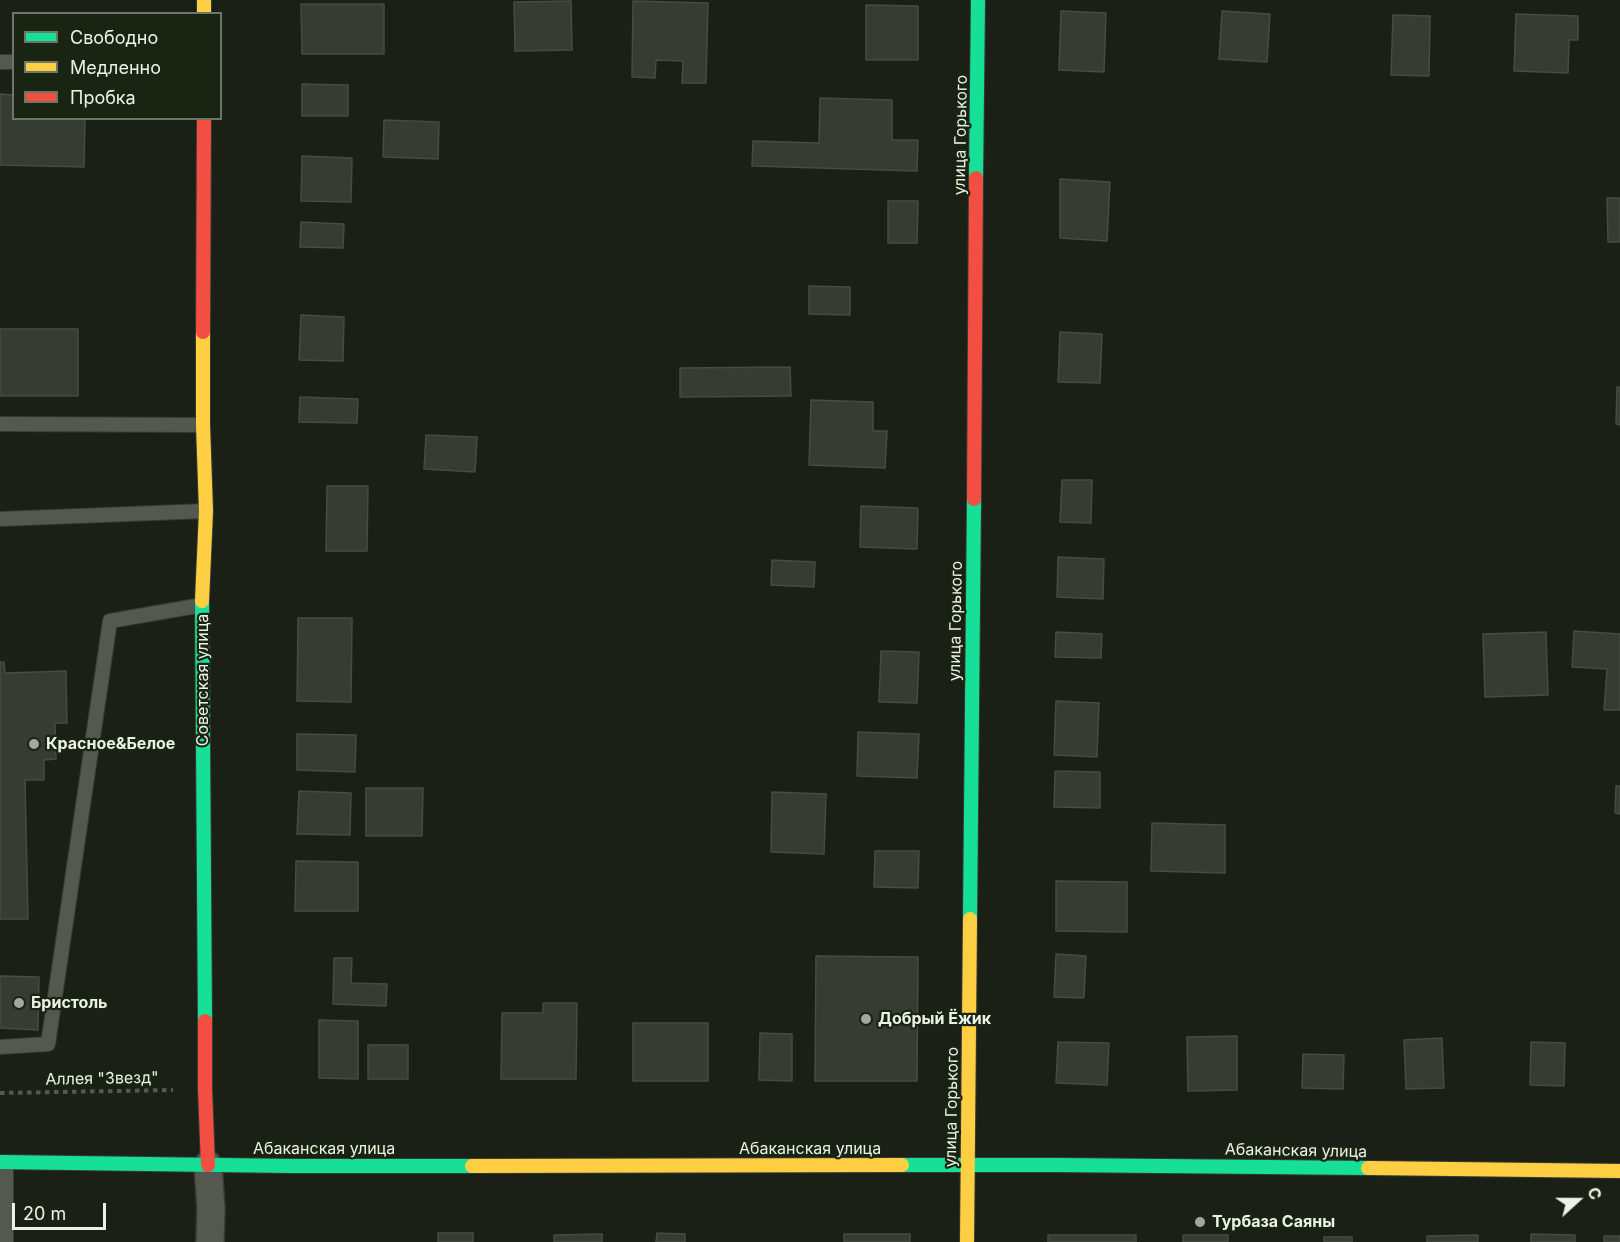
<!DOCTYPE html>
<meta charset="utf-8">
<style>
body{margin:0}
#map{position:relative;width:1620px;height:1242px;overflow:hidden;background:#1b2017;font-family:Inter,sans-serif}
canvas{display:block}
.legend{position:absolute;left:12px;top:12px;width:210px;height:108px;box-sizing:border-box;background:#1a2413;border:2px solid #6e7667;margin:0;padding:8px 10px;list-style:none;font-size:18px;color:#ebf2e6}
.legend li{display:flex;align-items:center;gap:12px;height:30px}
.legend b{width:30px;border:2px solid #6e7667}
.north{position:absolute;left:1548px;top:1170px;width:60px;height:60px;-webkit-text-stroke:4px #1a2413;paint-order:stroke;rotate:69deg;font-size:16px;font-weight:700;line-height:24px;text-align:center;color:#ebf2e6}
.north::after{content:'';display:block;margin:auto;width:21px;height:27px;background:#ebf2e6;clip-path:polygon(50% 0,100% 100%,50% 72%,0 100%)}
.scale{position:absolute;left:12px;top:1203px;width:94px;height:27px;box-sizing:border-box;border:3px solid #ebf2e6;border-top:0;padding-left:8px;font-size:18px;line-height:21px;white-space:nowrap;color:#ebf2e6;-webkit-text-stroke:4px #1a2413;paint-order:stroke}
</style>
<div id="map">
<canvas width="1620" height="1242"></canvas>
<ul class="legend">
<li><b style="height:8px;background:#16e098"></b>Свободно</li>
<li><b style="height:8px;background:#ffcf43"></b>Медленно</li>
<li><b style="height:8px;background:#f24e42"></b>Пробка</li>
</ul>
<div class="north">С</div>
<div class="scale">20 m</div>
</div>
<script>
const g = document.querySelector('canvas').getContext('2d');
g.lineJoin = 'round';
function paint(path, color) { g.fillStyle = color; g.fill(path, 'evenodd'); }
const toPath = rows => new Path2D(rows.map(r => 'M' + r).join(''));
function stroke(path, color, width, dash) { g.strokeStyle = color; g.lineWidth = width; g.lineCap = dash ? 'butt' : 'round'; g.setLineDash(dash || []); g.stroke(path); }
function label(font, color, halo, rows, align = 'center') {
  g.font = font + ' Inter,sans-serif'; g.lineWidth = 4.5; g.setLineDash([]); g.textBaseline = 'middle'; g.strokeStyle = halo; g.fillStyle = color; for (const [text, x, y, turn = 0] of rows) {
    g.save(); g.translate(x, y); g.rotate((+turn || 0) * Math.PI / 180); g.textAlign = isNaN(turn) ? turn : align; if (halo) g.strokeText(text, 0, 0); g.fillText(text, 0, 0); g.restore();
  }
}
const building = toPath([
 [571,1,572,50,515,51,514,2,571,1],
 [633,1,708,3,706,83,682,83,683,61,656,60,655,78,632,77,633,1],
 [301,4,384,4,384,54,302,54,301,4],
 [866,5,918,6,918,60,866,60,866,5],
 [1061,11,1106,13,1104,72,1059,70,1061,11],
 [1222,11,1270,14,1267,62,1219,59,1222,11],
 [1516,14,1578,16,1578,40,1569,40,1568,73,1514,71,1516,14],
 [1393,15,1430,16,1429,76,1391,75,1393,15],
 [302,84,348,85,348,116,302,116,302,84],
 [0,94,14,95,14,118,85,118,84,167,0,165,0,94],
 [820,98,892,100,892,140,918,140,917,171,752,166,753,141,819,143,820,98],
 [384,120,439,122,438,159,383,157,384,120],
 [302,156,352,158,351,202,301,201,302,156],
 [1060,179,1110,182,1107,241,1060,238,1060,179],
 [1607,198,1620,198,1620,242,1608,242,1607,198],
 [888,201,918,201,917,243,888,243,888,201],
 [301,222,344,224,343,248,300,247,301,222],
 [809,286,850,287,850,315,809,314,809,286],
 [301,315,344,317,343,361,299,360,301,315],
 [0,329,78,329,78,396,0,396,0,329],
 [1060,332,1102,334,1100,383,1058,382,1060,332],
 [790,367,791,396,680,397,680,368,790,367],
 [1617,387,1620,387,1620,425,1616,424,1617,387],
 [300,397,358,399,357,423,299,422,300,397],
 [811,400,873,402,873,431,887,431,885,468,809,465,811,400],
 [426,435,477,437,475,472,424,469,426,435],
 [1062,480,1092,480,1091,523,1060,522,1062,480],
 [327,486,368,486,367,551,326,551,327,486],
 [861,506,918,508,917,549,860,547,861,506],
 [1058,557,1104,559,1103,599,1057,597,1058,557],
 [772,560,815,562,814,587,771,585,772,560],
 [298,618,352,618,351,702,297,701,298,618],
 [1574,631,1620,634,1620,710,1604,710,1607,669,1572,667,1574,631],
 [1056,632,1102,634,1101,658,1055,657,1056,632],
 [1546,632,1548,695,1485,697,1483,634,1546,632],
 [881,651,919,652,917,703,879,702,881,651],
 [0,662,4,662,5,673,66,671,67,723,55,723,56,759,44,760,44,780,25,780,28,919,0,919,0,662],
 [1056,701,1099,703,1097,757,1054,755,1056,701],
 [858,732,919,734,917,778,857,776,858,732],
 [297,734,356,735,355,772,297,770,297,734],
 [1055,771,1100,772,1100,808,1054,807,1055,771],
 [1616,786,1620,786,1620,814,1615,813,1616,786],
 [366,788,423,788,422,836,366,836,366,788],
 [299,791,351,793,350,835,297,834,299,791],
 [772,792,826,794,824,854,771,852,772,792],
 [1152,823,1225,825,1225,873,1151,871,1152,823],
 [875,851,919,851,918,888,874,887,875,851],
 [296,861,358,862,358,911,295,911,296,861],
 [1056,881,1127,882,1127,932,1056,931,1056,881],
 [1056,954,1086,956,1084,998,1054,997,1056,954],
 [816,956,918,957,917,1081,815,1081,816,956],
 [334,958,352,958,351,983,387,984,386,1006,333,1004,334,958],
 [0,976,39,977,38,1030,0,1028,0,976],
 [543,1003,577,1003,576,1079,501,1079,502,1013,543,1013,543,1003],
 [319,1020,358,1021,358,1079,319,1078,319,1020],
 [633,1023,708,1023,708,1081,633,1081,633,1023],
 [760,1033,792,1034,792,1081,759,1080,760,1033],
 [1237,1036,1237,1090,1188,1091,1187,1037,1237,1036],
 [1442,1038,1444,1088,1406,1089,1404,1040,1442,1038],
 [1058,1042,1109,1043,1107,1085,1056,1083,1058,1042],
 [1531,1042,1565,1043,1564,1086,1530,1085,1531,1042],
 [368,1045,408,1045,408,1079,368,1079,368,1045],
 [1303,1054,1344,1055,1343,1089,1302,1088,1303,1054],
 [438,1233,473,1233,473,1242,438,1242,438,1233],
 [657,1233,685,1234,685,1242,656,1242,657,1233],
 [602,1234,602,1242,554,1242,554,1235,602,1234],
 [844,1234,910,1234,910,1242,844,1242,844,1234],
 [1531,1234,1575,1235,1575,1242,1531,1242,1531,1234],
 [1048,1235,1136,1235,1136,1242,1048,1242,1048,1235],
 [1183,1235,1228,1235,1228,1242,1183,1242,1183,1235],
 [1478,1235,1478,1242,1427,1242,1427,1236,1478,1235],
 [1604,1236,1620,1236,1620,1242,1604,1242,1604,1236],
 [1324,1237,1352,1237,1352,1242,1324,1242,1324,1237]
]);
const path = toPath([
 [0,1093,173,1090]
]);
const lane = toPath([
 [0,62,14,62],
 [0,424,203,425],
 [0,519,206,511],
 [0,1047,48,1044,110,621,202,605],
 [6,1242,6,1162]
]);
const street = toPath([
 [208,1165,211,1209,210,1242]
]);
const fast = toPath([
 [976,178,978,0],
 [202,601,205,1021],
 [970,919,974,499],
 [0,1162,291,1166,472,1166],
 [902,1165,1057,1165,1368,1168]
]);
const slow = toPath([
 [204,0,204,14],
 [202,601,206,511,203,425,203,332],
 [472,1166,902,1165],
 [1368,1168,1620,1171],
 [967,1242,970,919]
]);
const jam = toPath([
 [203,332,204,118],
 [974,499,976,178],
 [205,1021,205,1089,208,1165]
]);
const markers = [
 [34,744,6,"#a2a89e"],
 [19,1003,6,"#a2a89e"],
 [866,1019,6,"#a2a89e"],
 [1200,1222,6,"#a2a89e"]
];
const streetNames = [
 ["улица Горького",961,135,-89],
 ["улица Горького",956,621,-89],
 ["Советская улица",203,680,-90],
 ["Аллея \"Звезд\"",102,1079,-1],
 ["улица Горького",952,1107,-89],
 ["Абаканская улица",324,1149],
 ["Абаканская улица",810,1149],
 ["Абаканская улица",1296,1151,1]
];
const poiNames = [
 ["Красное&Белое",46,744],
 ["Бристоль",31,1003],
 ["Добрый Ёжик",878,1019],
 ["Турбаза Саяны",1212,1222]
];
paint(building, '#363c33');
stroke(building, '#464b43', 1.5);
stroke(lane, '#373b34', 16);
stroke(street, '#373b34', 30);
stroke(fast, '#373b34', 16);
stroke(slow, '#373b34', 16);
stroke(jam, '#373b34', 16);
stroke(path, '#545852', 4, [4.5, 4.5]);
stroke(lane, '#535851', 14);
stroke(street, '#535851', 27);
stroke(fast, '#16e098', 14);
stroke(slow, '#ffcf43', 14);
stroke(jam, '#f24e42', 14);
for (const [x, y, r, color] of markers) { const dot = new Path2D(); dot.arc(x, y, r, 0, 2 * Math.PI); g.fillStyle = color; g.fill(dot); stroke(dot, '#1a2413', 2); }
label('16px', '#ebf2e6', '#1a2413', streetNames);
label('bold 16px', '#ebf2e6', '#1a2413', poiNames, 'left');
</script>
